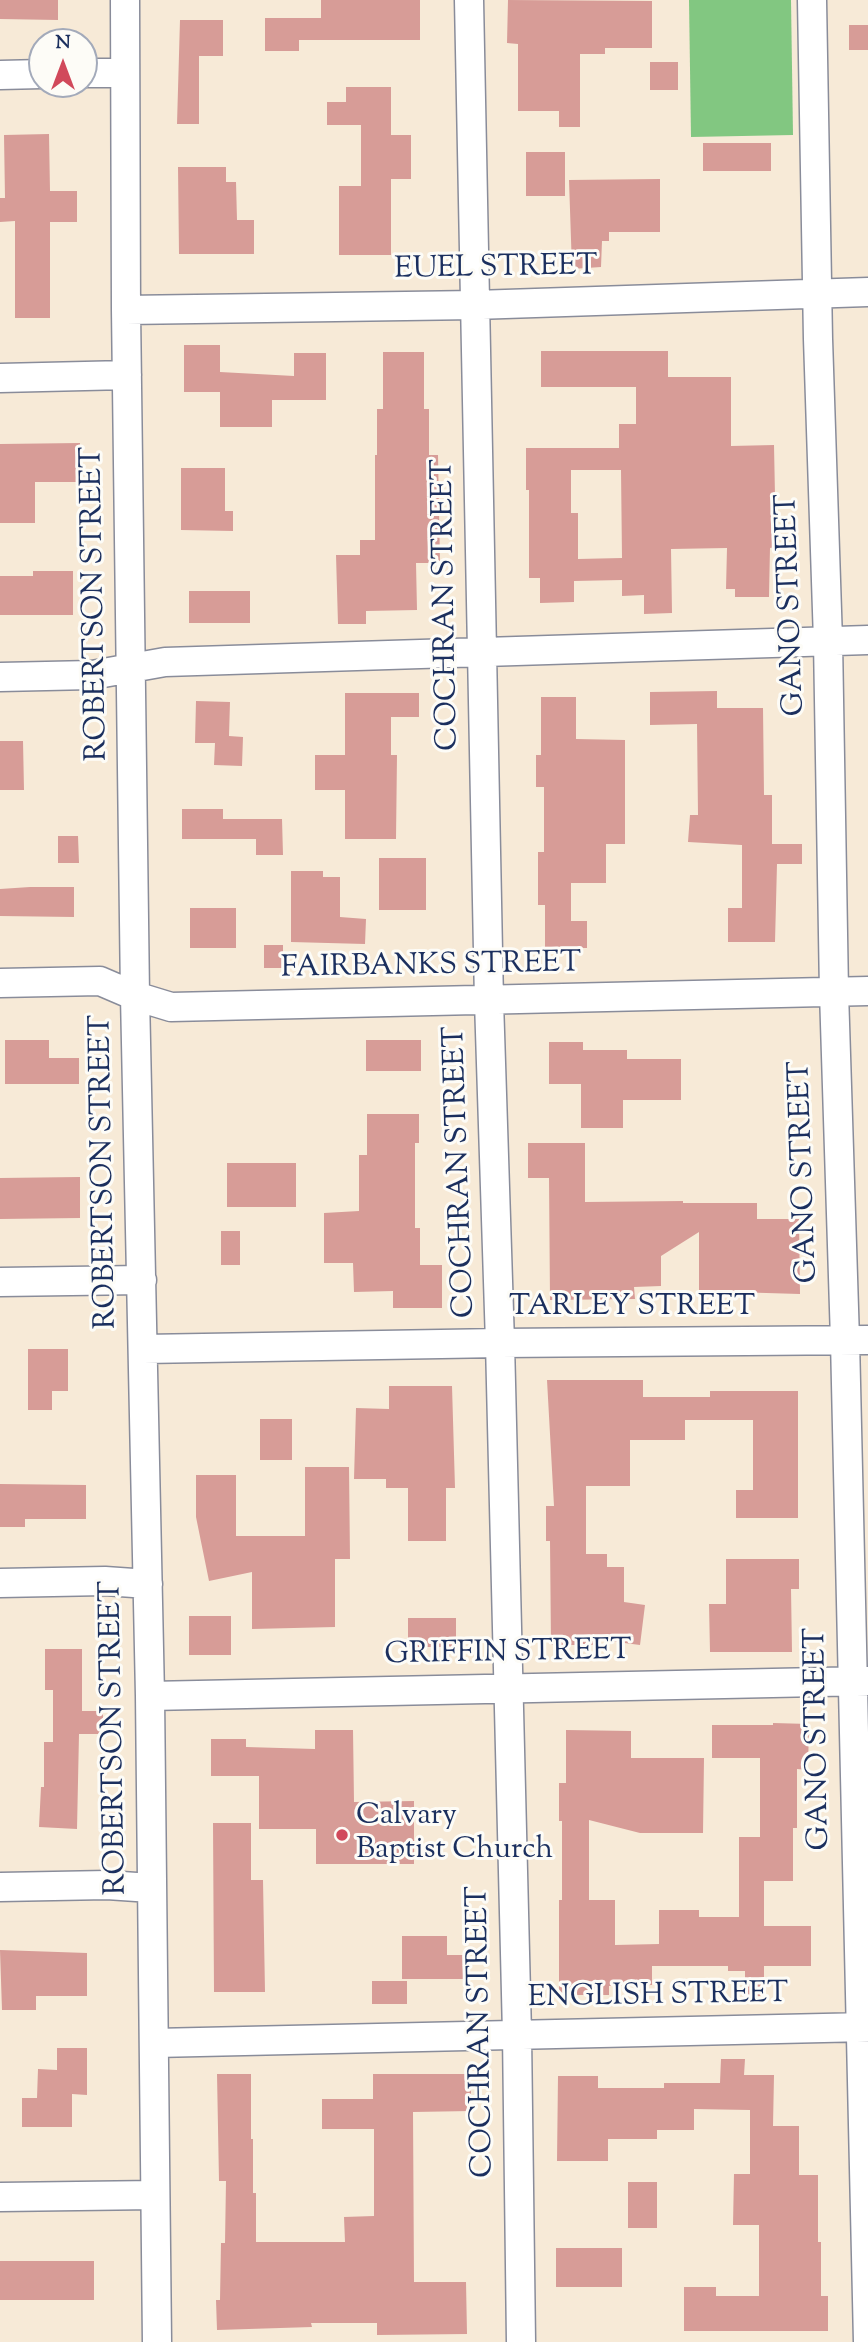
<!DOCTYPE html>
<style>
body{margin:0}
#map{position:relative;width:868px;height:2342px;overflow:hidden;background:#f7ead7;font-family:"Sorts Mill Goudy",serif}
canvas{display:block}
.north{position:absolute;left:28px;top:28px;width:70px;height:70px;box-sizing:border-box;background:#fdfcf7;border:2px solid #a3aaba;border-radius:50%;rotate:0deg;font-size:19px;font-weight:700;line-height:28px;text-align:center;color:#1b2f5e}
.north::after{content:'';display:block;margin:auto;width:24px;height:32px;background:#d1495b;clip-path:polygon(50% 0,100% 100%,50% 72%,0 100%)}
</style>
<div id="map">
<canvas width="868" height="2342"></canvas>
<div class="north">N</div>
</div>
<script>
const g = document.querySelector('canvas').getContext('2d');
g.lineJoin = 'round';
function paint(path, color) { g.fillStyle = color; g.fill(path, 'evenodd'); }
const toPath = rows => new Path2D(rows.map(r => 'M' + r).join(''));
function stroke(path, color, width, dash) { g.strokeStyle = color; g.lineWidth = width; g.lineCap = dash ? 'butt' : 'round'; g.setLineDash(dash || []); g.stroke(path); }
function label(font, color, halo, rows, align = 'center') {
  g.font = font + ' "Sorts Mill Goudy",serif'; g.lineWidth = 6; g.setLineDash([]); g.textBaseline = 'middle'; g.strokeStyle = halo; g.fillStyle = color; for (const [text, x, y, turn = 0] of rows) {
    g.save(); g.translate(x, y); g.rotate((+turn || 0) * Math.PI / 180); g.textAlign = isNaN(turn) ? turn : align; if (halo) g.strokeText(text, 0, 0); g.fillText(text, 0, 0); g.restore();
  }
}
const green = toPath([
 [689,0,791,0,793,135,691,137]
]);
const building = toPath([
 [0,0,58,0,58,20,0,19],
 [321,0,420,0,420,40,299,40,299,51,265,51,265,18,321,18],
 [508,0,652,1,652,48,605,48,605,54,580,54,580,127,559,127,559,111,518,111,518,44,507,43],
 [180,20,223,20,223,56,199,56,199,124,177,124],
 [849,25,868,25,868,50,849,50],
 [650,62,678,62,678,90,650,90],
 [346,87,391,87,391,135,411,135,411,179,391,179,391,255,339,255,339,186,361,186,361,125,327,125,327,102,346,102],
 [49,134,50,191,77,191,77,222,50,222,50,318,15,318,15,221,0,222,0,198,5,198,4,135],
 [703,143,771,143,771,171,703,171],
 [526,152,565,152,565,196,526,196],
 [178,167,226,167,226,182,236,182,237,220,254,220,254,254,179,254],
 [660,179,660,232,609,232,609,241,602,241,601,267,572,269,569,180],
 [184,345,220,345,220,372,294,376,294,353,326,353,326,400,272,400,272,427,220,427,220,392,184,392],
 [541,351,668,351,668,377,731,377,731,446,774,445,776,547,770,548,769,597,735,597,735,589,726,589,727,548,671,549,672,613,644,614,644,595,622,596,622,580,574,581,574,602,540,603,540,578,529,578,529,490,526,490,526,448,619,448,619,424,636,424,636,387,541,387],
 [571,470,621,470,622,558,578,559,578,513,571,513],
 [383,352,424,352,424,409,429,409,429,455,438,455,440,563,416,563,417,610,366,611,366,624,338,624,336,555,360,555,360,540,375,540,375,455,377,455,377,409,383,409],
 [80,443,80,482,35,482,35,523,0,523,0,444],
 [181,468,225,468,225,511,233,511,233,531,181,530],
 [33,571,73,571,73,615,0,615,0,576,33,576],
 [189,591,250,591,250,623,189,623],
 [717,691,717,708,763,708,764,795,772,795,772,844,802,844,802,864,777,864,775,942,728,942,728,908,742,908,742,845,688,842,690,815,698,815,697,724,650,725,650,692],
 [345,693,419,693,419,717,391,717,391,755,397,755,396,839,345,839,345,790,315,790,315,755,345,755],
 [541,697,576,697,576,739,625,740,625,844,606,844,606,883,571,883,571,921,587,921,587,948,545,948,545,905,538,905,538,852,544,852,544,787,536,787,536,755,541,755],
 [196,701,230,702,229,736,243,737,242,766,214,765,215,743,195,743],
 [0,741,23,741,24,790,0,790],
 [182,809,223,809,223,819,282,819,283,855,256,855,256,839,182,839],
 [58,836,78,836,79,863,58,863],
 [379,858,426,858,426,910,379,910],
 [291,871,323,871,323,877,340,877,340,917,366,919,365,944,291,942],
 [30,887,74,887,74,917,0,916,0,889],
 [190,908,236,908,236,948,190,948],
 [264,945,283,945,283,968,264,968],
 [5,1040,49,1040,49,1058,79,1058,79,1084,5,1084],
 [366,1040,421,1040,421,1071,366,1071],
 [549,1042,583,1042,583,1050,627,1050,627,1059,681,1059,681,1100,623,1100,623,1128,581,1128,581,1084,549,1084],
 [367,1114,419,1114,419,1143,415,1143,415,1228,420,1228,420,1265,442,1265,442,1308,393,1308,393,1291,354,1292,353,1263,324,1263,324,1213,359,1211,359,1155,367,1155],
 [528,1143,585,1143,585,1202,683,1201,683,1203,757,1203,757,1219,799,1219,800,1294,699,1291,699,1232,661,1256,661,1286,634,1287,635,1299,550,1300,549,1178,528,1178],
 [227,1163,296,1163,296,1207,227,1207],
 [80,1177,80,1218,0,1219,0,1178],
 [221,1231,240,1231,240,1265,221,1265],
 [28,1349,68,1349,68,1391,52,1391,52,1410,28,1410],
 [547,1380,643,1380,643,1397,710,1397,710,1391,798,1391,798,1518,736,1518,736,1490,753,1490,753,1420,685,1420,685,1440,630,1440,630,1486,586,1486,586,1554,607,1554,607,1567,624,1567,624,1602,645,1605,640,1645,601,1640,601,1645,551,1645,550,1541,546,1541,546,1506,554,1506],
 [389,1386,452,1386,455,1488,446,1488,446,1541,408,1541,408,1488,386,1488,386,1479,354,1479,356,1408,389,1409],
 [260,1419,292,1419,292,1460,260,1460],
 [305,1467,349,1467,350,1559,335,1559,335,1627,252,1629,252,1572,209,1581,196,1517,196,1475,236,1475,236,1536,305,1536],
 [0,1484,86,1485,86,1519,25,1519,25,1527,0,1527],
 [726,1559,799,1559,799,1589,791,1589,792,1652,710,1652,709,1604,726,1604],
 [189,1616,231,1616,231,1655,189,1655],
 [408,1618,456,1618,456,1647,408,1647],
 [45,1649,82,1649,82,1711,103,1711,103,1734,79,1734,77,1829,39,1827,41,1787,44,1787,44,1742,53,1742,53,1690,45,1690],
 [773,1723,809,1724,808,1770,797,1769,797,1828,793,1828,793,1881,764,1881,764,1926,811,1926,811,1966,764,1966,764,1996,745,1996,745,1971,728,1971,728,1966,652,1966,652,1985,609,1986,609,1995,559,1995,559,1900,562,1900,562,1821,559,1821,559,1783,566,1783,566,1730,631,1731,631,1758,704,1758,703,1833,640,1833,589,1820,589,1900,615,1900,615,1945,659,1944,659,1910,699,1910,699,1917,739,1917,739,1837,760,1837,760,1758,712,1758,712,1725,773,1725],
 [315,1730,353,1730,354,1802,414,1801,414,1864,316,1864,316,1829,259,1829,259,1776,211,1776,211,1739,246,1739,246,1747,315,1749],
 [213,1823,251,1823,251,1880,263,1880,265,1992,214,1992],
 [402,1936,447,1936,447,1955,463,1955,463,1979,402,1979],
 [0,1950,87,1953,87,1996,36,1996,36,2010,2,2010],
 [372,1981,407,1981,407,2004,372,2004],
 [57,2048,87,2048,87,2095,72,2094,72,2127,22,2127,22,2098,37,2098,38,2069,57,2070],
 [721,2059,745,2059,744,2075,774,2075,773,2126,799,2126,799,2175,818,2175,818,2242,821,2242,821,2296,828,2296,828,2331,684,2331,684,2287,716,2287,716,2296,759,2296,759,2225,733,2225,734,2174,750,2174,750,2110,694,2109,694,2130,657,2130,657,2139,608,2139,608,2161,557,2161,558,2076,598,2076,598,2088,664,2088,664,2083,720,2083],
 [217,2074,251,2074,251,2139,253,2139,253,2193,256,2193,256,2242,345,2242,344,2217,374,2216,374,2129,322,2129,322,2099,373,2099,373,2074,471,2074,471,2111,413,2112,414,2282,466,2282,467,2334,377,2335,377,2323,311,2323,312,2327,217,2330,216,2300,220,2300,221,2243,225,2243,226,2181,219,2181],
 [628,2182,657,2182,657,2228,628,2228],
 [556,2248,622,2248,622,2287,556,2287],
 [0,2261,94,2261,94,2300,0,2300]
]);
const minor = toPath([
 [125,0,126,310,135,996,150,1696,157,2342],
 [469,0,489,1001,500,1343,517,2034,521,2342],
 [812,0,818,339,828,641,834,992,845,1340,868,2342],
 [84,73,124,73],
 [0,75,42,74],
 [126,310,475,305,868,292],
 [0,378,127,375],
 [0,677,92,675,165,662,868,640],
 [0,983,100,981,135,996,171,1007,868,991],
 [0,1282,142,1280],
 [144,1349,500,1343,868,1340],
 [0,1583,105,1581,148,1584],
 [150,1696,868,1681],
 [0,1887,107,1885,151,1888],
 [155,2043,868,2027],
 [0,2197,155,2195]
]);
const markers = [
 [342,1835,7,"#d1495b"]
];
const streetNames = [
 ["EUEL STREET",496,270,-1],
 ["ROBERTSON STREET",97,604,-91],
 ["COCHRAN STREET",448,605,-91],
 ["GANO STREET",793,605,-92],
 ["FAIRBANKS STREET",431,968,-1],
 ["ROBERTSON STREET",106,1172,-91],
 ["COCHRAN STREET",462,1172,-92],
 ["GANO STREET",806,1172,-92],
 ["TARLEY STREET",632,1309],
 ["GRIFFIN STREET",508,1655,-1],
 ["ROBERTSON STREET",116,1738,-91],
 ["GANO STREET",820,1739,-91],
 ["ENGLISH STREET",658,1998,-1],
 ["COCHRAN STREET",483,2032,-91]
];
const poiNames = [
 ["Calvary",356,1818],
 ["Baptist Church",356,1852]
];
paint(green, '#82c781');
paint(building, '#d79c97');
stroke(minor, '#898c9a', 31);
stroke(minor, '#fff', 28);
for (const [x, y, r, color] of markers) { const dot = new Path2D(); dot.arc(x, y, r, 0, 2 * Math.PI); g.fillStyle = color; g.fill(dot); stroke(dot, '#fdfcf7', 2.5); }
label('30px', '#1b2f5e', '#fdfcf7', streetNames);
label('30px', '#1b2f5e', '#fdfcf7', poiNames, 'left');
</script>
